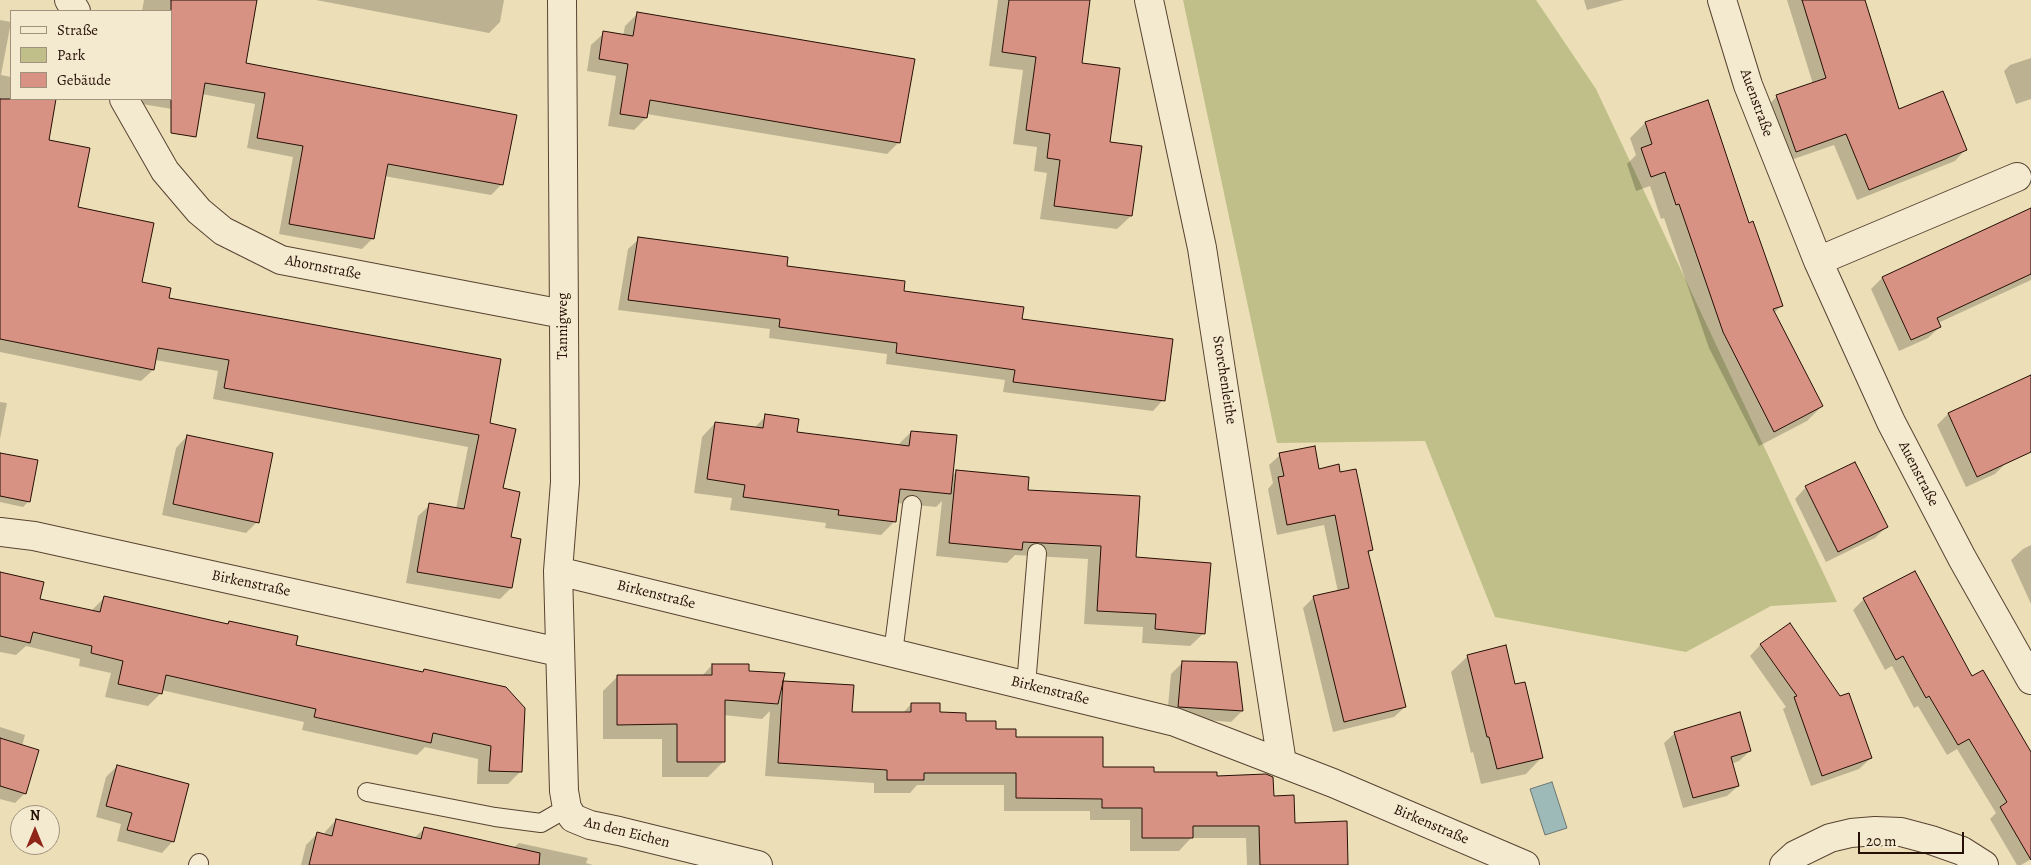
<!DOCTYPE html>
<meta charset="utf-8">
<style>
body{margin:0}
#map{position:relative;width:2031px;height:865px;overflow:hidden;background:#ecdfb7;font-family:Alegreya,serif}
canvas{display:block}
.legend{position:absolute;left:10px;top:10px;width:162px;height:90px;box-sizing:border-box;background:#f3ead0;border:1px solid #a1927f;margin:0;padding:6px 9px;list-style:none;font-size:15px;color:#260f05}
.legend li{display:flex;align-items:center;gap:10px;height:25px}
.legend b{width:25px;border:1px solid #a1927f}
.north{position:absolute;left:10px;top:805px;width:50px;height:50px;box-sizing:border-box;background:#f3ead0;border:1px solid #a1927f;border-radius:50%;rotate:0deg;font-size:14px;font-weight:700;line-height:20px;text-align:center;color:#260f05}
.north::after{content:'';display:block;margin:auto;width:18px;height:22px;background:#8f2418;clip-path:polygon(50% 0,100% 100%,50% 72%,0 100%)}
.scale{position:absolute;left:1858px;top:832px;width:106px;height:22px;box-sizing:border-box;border:2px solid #260f05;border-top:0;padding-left:6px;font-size:15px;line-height:18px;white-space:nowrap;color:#260f05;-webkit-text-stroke:4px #f3ead0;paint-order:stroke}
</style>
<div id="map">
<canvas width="2031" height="865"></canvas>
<ul class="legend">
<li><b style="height:6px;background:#f3ead0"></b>Straße</li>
<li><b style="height:14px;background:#c0bf89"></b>Park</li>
<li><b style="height:14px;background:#d89284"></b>Gebäude</li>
</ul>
<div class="north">N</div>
<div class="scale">20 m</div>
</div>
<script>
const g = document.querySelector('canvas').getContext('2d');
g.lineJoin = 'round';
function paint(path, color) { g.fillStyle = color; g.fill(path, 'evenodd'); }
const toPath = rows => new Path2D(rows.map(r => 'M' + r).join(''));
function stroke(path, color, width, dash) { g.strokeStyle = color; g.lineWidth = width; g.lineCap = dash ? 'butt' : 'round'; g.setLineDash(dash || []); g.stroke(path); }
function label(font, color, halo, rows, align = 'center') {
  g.font = font + ' Alegreya,serif'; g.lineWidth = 5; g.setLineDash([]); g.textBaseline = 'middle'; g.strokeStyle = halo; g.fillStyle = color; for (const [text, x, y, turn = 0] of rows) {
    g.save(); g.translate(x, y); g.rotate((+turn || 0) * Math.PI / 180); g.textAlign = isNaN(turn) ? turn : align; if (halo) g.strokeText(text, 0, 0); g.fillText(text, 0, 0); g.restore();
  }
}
const green = toPath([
 [1183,0,1536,0,1596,89,1837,602,1771,606,1686,652,1495,617,1425,441,1277,443]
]);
const water = toPath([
 [1552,782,1567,828,1545,835,1530,789,1552,782]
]);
const shadow = toPath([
 [144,0,221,0,244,64,502,184,491,195,384,176,373,238,362,249,279,234,293,157,247,148,255,104,202,94,190,112,142,104,143,99,171,99,171,11,142,11],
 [316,0,504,0,500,22,489,33],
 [998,0,1089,0,1080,64,1131,216,1117,229,1040,219,1047,173,1034,171,1037,147,1013,144,1023,70,989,66],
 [1584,0,1624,0,1587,10],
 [1787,0,1864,0,1898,111,1966,149,1955,161,1857,200,1834,145,1785,162,1766,108,1777,96,1813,84],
 [638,13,899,142,887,154,647,114,646,118,634,130,608,126,616,76,587,71,591,45,604,33,623,36,625,26],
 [0,20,11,22,1,75,11,77,11,99,55,99,47,141,76,208,140,283,167,299,488,424,502,489,510,538,511,588,500,599,406,583,418,516,430,505,456,509,468,447,213,399,218,371,155,360,153,370,141,381,0,352],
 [2031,58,2031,99,2016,104,2004,71,2010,65],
 [1645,123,1749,224,1781,306,1774,313,1822,406,1807,421,1759,446,1709,348,1664,218,1661,219,1650,186,1636,191,1627,164,1636,155,1630,138],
 [2026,212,2031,223,2031,280,1938,323,1940,327,1928,338,1899,351,1871,289,1882,278],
 [639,239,786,267,1020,320,1163,400,1153,411,1003,392,1005,380,886,364,887,354,769,338,770,329,618,310,628,249],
 [2031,376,2031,446,2006,463,1995,474,1966,487,1937,425,1948,414],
 [0,402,7,403,0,439],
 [766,416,796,433,898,445,911,432,951,477,957,471,1027,491,1135,558,1204,633,1190,646,1142,643,1143,627,1084,624,1088,559,1015,555,1007,563,936,556,942,501,936,507,897,503,895,521,881,535,825,528,826,523,730,510,732,498,694,493,702,437,715,423,754,428],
 [187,436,257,522,246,533,162,515,176,448],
 [1280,455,1318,470,1339,473,1372,550,1368,554,1405,707,1394,717,1333,732,1303,608,1313,598,1338,592,1324,525,1277,535,1268,489,1273,483,1269,465],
 [0,461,29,501,23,507,0,502],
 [1806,487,1886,527,1875,538,1826,562,1795,499],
 [2031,545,2031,604,2011,560,2023,549],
 [0,573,39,600,91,611,104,598,226,625,229,622,294,646,422,673,521,771,508,784,477,784,478,759,425,747,417,755,302,730,304,722,161,690,160,694,148,706,105,697,111,673,79,666,80,659,26,646,16,655,0,652],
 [1864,599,1971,678,2031,756,2031,859,2021,865,2017,865,1990,819,1996,813,1957,749,1947,755,1918,706,1914,708,1892,666,1885,670,1853,610],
 [1761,644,1871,758,1859,769,1811,786,1783,709,1786,707,1750,656],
 [1468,656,1514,686,1542,757,1526,774,1481,784,1473,752,1471,753,1451,672],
 [1183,662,1242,711,1231,722,1167,717,1171,674],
 [712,665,747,672,781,684,784,682,851,714,902,714,911,704,1102,768,1152,774,1216,778,1273,797,1294,824,1347,865,1247,865,1246,838,1191,838,1179,851,1130,851,1130,820,1090,820,1090,811,1004,811,1004,785,917,785,910,793,874,793,874,783,765,776,770,711,762,719,723,715,723,762,708,777,662,777,662,739,603,739,603,691,618,676,702,676],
 [0,727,25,735,22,746,25,793,15,803,0,799],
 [1675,733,1750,751,1739,761,1731,764,1738,786,1727,796,1683,808,1664,743],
 [117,766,173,841,162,853,117,841,121,824,96,817,106,777],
 [336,820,414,838,424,829,513,848,519,843,588,858,586,863,593,865,301,865,306,845,317,834,324,836,325,832]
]);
const building = toPath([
 [171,0,257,0,246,63,517,115,503,185,388,164,374,239,289,224,303,146,257,138,265,93,205,83,196,137,171,133,171,0],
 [1009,0,1090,0,1082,63,1120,68,1110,142,1142,146,1132,216,1054,206,1060,160,1047,158,1050,134,1026,130,1036,57,1002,52,1009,0],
 [1802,0,1865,0,1899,109,1943,91,1967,150,1869,190,1846,134,1796,152,1776,95,1826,78,1802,0],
 [637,12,915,59,900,143,650,100,647,118,620,114,628,64,599,59,603,31,633,36,637,12],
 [0,99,56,99,49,140,90,148,78,207,154,223,142,282,171,288,169,298,501,359,490,423,516,429,503,488,520,492,511,537,521,539,512,588,417,572,429,503,464,509,479,435,224,388,229,360,158,348,154,370,0,339,0,99],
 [1708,100,1749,223,1753,221,1783,306,1773,309,1823,406,1774,432,1723,332,1679,204,1676,205,1665,172,1651,177,1641,148,1652,144,1645,122,1708,100],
 [2031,208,2031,274,1937,318,1941,327,1911,340,1882,277,2031,208],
 [638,237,788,257,787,266,905,281,904,291,1024,307,1022,319,1173,339,1165,401,1013,382,1015,370,896,353,897,343,779,327,780,319,628,300,638,237],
 [2031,375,2031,452,1977,477,1948,413,2031,375],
 [765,414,799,419,797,432,909,446,911,431,957,435,951,494,900,489,896,522,838,515,839,510,743,497,745,485,707,479,715,422,763,428,765,414],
 [187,435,273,453,259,523,173,504,187,435],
 [1315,446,1319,469,1339,464,1340,472,1356,469,1373,550,1368,551,1406,707,1344,722,1313,596,1349,588,1335,515,1287,525,1278,477,1284,476,1279,453,1315,446],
 [0,453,38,460,30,502,0,496,0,453],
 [1855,462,1888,527,1838,552,1805,486,1855,462],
 [956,470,1029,477,1028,490,1140,496,1136,557,1211,563,1205,634,1155,629,1156,614,1097,611,1101,546,1023,542,1022,550,949,543,956,470],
 [1915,571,1972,676,1983,670,2031,752,2031,860,2000,807,2007,802,1969,739,1958,745,1929,696,1926,698,1903,656,1896,660,1863,598,1915,571],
 [0,572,44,582,40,599,100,612,104,596,228,624,229,621,298,636,296,645,423,672,424,669,506,687,525,708,522,772,489,771,491,746,433,733,431,743,314,717,316,709,166,675,162,694,118,684,123,661,91,653,92,646,33,632,30,643,0,636,0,572],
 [1790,623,1840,696,1849,693,1872,758,1822,776,1794,697,1797,696,1760,644,1790,623],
 [1506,645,1515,684,1525,682,1543,758,1497,769,1489,737,1487,737,1467,655,1506,645],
 [1182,661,1237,662,1243,711,1178,707,1182,661],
 [712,664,749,664,749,671,785,673,778,704,725,700,725,762,677,762,677,724,617,725,617,675,712,675,712,664],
 [783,681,854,685,852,712,911,712,911,703,940,703,940,712,966,713,966,721,996,721,996,729,1016,729,1016,737,1103,737,1103,767,1154,767,1154,772,1217,772,1217,776,1266,774,1273,777,1274,796,1294,795,1295,823,1347,821,1348,865,1260,865,1259,826,1193,826,1193,838,1142,838,1142,808,1102,808,1102,799,1016,798,1016,773,924,773,924,780,887,780,887,770,778,763,783,681],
 [1740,712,1751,751,1731,757,1739,786,1693,798,1674,732,1740,712],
 [0,738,39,750,26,794,0,786,0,738],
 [117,765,189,784,174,842,127,830,132,813,106,806,117,765],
 [336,819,421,839,424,827,540,853,539,865,309,865,317,832,332,836,336,819]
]);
const service = toPath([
 [893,653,912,505],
 [1026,685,1037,553],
 [367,792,495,817,541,823,567,808],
 [198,865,199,863]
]);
const minor = toPath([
 [69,0,76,11],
 [562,0,565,482,558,571,564,791,567,808,573,818,590,825,619,831,758,865],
 [1149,0,1202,248,1282,763],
 [1722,0,1748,85,1818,261,1891,422,1962,558,2031,680],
 [124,99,165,171,199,211,223,231,281,260,563,314],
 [1818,261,2017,177],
 [0,532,34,536,559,652],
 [558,571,1175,722,1333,783,1525,865],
 [1784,865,1795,855,1830,838,1851,833,1875,831,1901,832,1931,840,1962,851,1984,865]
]);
const streetNames = [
 ["Auenstraße",1756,103,70],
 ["Ahornstraße",323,268,11],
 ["Tannigweg",563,326,-90],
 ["Storchenleithe",1224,380,81],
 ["Auenstraße",1918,474,63],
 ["Birkenstraße",251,584,12],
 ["Birkenstraße",656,595,14],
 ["Birkenstraße",1050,691,14],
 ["Birkenstraße",1431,825,23],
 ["An den Eichen",627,833,14]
];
paint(green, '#c0bf89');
paint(water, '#9dbab9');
stroke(water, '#6d7671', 1);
paint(shadow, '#0003');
paint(building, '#d89284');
stroke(building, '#260f05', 1);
stroke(service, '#584332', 20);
stroke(minor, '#584332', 30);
stroke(service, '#f3ead0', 18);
stroke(minor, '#f3ead0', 28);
label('15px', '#260f05', '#f3ead0', streetNames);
</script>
